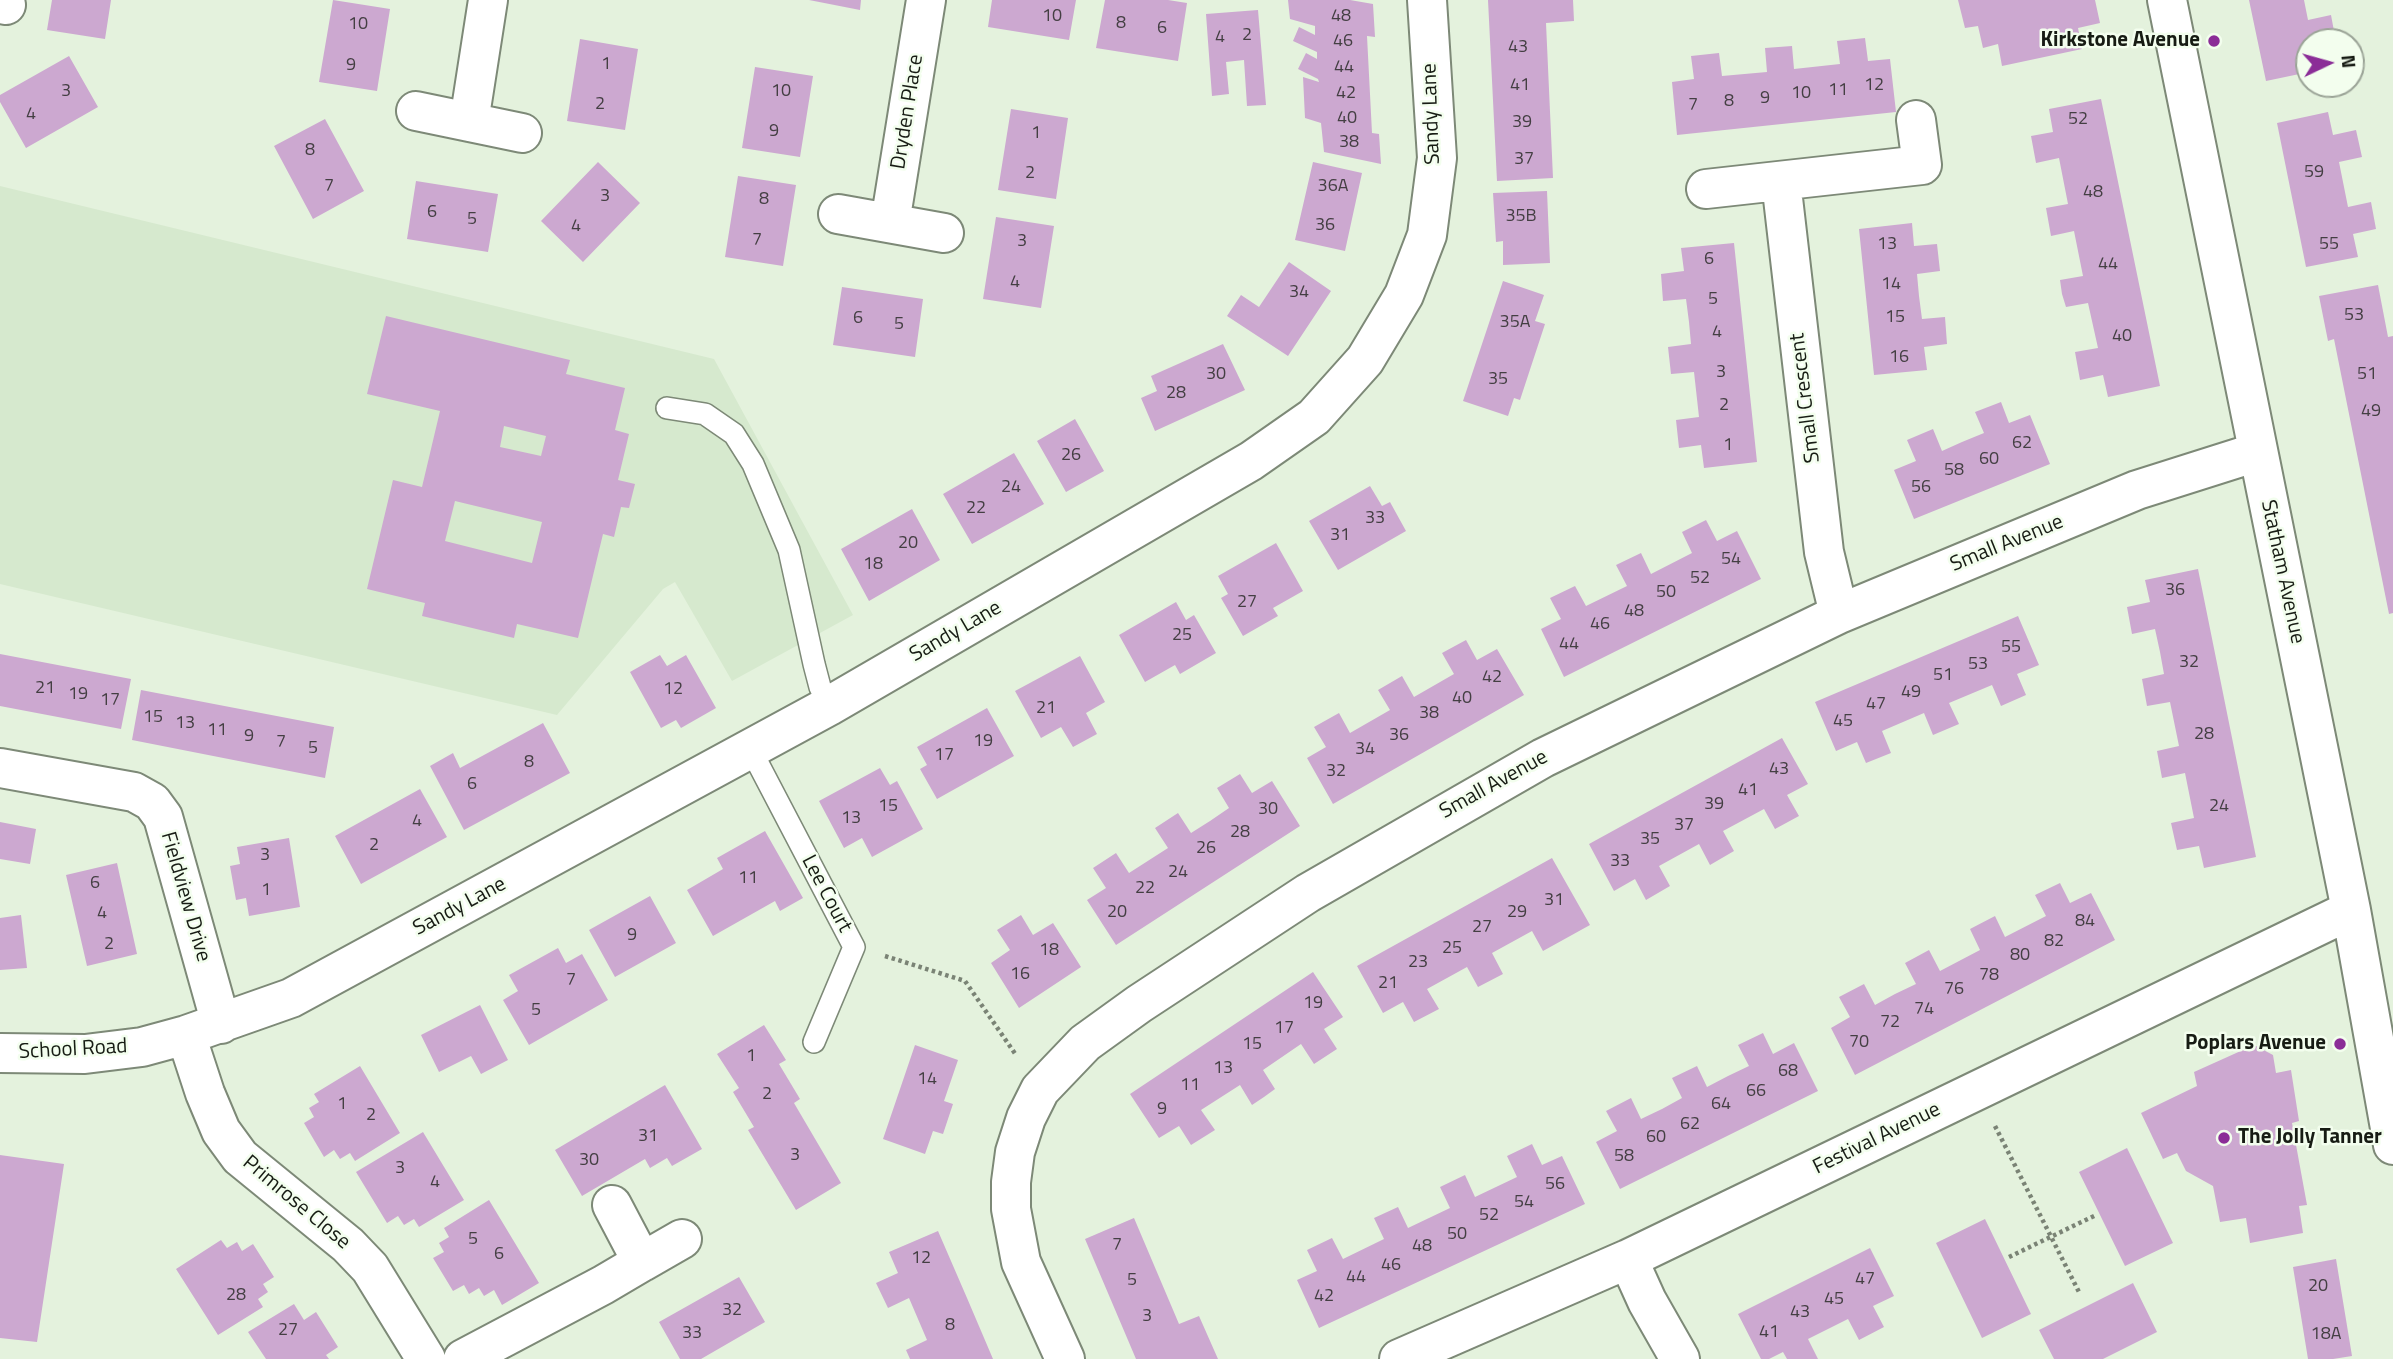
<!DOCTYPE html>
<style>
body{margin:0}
#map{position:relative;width:2393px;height:1359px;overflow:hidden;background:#e4f2dd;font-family:"Titillium Web",sans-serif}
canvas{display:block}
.north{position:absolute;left:2295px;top:28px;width:70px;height:70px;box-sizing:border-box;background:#f3feee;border:2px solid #9ba497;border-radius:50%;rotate:85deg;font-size:19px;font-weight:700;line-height:28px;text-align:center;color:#171c14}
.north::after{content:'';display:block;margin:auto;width:24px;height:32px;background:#8b2d97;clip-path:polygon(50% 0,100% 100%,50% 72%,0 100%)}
</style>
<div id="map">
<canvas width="2393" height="1359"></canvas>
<div class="north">N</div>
</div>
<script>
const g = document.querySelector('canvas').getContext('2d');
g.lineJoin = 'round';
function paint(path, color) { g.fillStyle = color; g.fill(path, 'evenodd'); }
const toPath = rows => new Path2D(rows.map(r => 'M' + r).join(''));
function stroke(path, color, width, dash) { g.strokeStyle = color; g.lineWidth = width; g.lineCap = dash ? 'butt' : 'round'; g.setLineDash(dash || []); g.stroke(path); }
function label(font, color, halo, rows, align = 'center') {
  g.font = font + ' "Titillium Web",sans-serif'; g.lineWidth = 5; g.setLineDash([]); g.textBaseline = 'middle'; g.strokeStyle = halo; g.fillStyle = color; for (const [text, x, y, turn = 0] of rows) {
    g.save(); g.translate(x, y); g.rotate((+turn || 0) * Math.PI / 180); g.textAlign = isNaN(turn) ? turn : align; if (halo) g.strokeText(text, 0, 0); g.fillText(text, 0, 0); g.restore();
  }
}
const built = toPath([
 [0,186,714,359,853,615,732,681,675,582,663,589,557,715,0,584]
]);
const building = toPath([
 [52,0,111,0,105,39,47,30],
 [333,0,390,9,377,91,319,82],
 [809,0,861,0,860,10],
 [992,0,1076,0,1069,40,988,27],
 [1105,0,1168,0,1187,3,1178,61,1096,48],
 [1288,0,1350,0,1373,4,1375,37,1367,36,1372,133,1379,134,1381,164,1324,152,1321,123,1305,118,1303,77,1319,82,1318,79,1298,69,1306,53,1317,59,1317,52,1293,41,1299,27,1315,35,1315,26,1290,19],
 [1488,0,1573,0,1574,21,1546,23,1553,178,1497,181],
 [1958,0,2095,0,2100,23,2078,28,2082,49,2002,66,1998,44,1983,48,1978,26,1965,28],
 [2249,0,2304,0,2308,20,2331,15,2336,42,2309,42,2309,72,2266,81],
 [1258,10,1266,105,1247,106,1244,60,1226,62,1229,94,1212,96,1206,14],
 [1865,38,1868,61,1890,59,1896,112,1677,135,1672,82,1694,79,1691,56,1719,53,1722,76,1767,72,1765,48,1792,46,1794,69,1840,64,1837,41],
 [580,39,638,49,625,130,567,121],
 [69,56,98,107,26,148,0,102,0,95],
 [755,67,813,76,800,157,742,148],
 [2101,99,2160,386,2108,397,2103,375,2080,380,2075,352,2098,348,2088,303,2066,307,2062,294,2060,280,2083,276,2074,231,2051,236,2046,208,2068,204,2059,158,2036,163,2031,136,2053,132,2049,109],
 [1011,109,1068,118,1056,199,998,190],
 [2328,112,2333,135,2356,130,2362,157,2339,162,2348,207,2371,202,2376,229,2353,234,2358,257,2306,267,2277,123],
 [325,119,364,191,313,219,274,146],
 [598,162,640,203,583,262,541,221],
 [1313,162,1362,173,1345,251,1295,240],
 [738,176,796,185,783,266,725,257],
 [416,181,498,194,488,252,407,239],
 [1547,191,1550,263,1503,265,1503,241,1496,242,1493,193],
 [996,217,1054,226,1041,308,983,299],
 [1912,223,1914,246,1937,244,1940,271,1917,274,1919,296,1922,319,1945,317,1947,344,1924,347,1927,370,1874,375,1859,229],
 [1734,243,1757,462,1704,468,1701,445,1679,448,1676,420,1699,417,1694,372,1671,374,1668,347,1691,344,1689,322,1686,299,1663,301,1661,274,1684,271,1681,248],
 [1289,262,1331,291,1288,356,1227,316,1241,295,1259,307],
 [1503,281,1544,295,1535,321,1545,324,1520,400,1514,398,1508,416,1463,401],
 [2378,285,2388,337,2393,336,2393,613,2389,614,2334,339,2328,341,2319,296],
 [842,287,923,299,915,357,833,345],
 [386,316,570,360,566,374,625,388,615,430,629,434,618,480,635,484,629,508,621,507,614,537,603,534,578,638,517,624,514,638,422,616,425,603,367,589,393,480,422,487,440,411,367,394],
 [504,426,546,436,541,456,500,447],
 [455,501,542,522,532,563,445,541],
 [1223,344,1245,390,1155,431,1141,398,1157,391,1151,376],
 [2001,402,2009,423,2030,415,2050,464,1914,519,1894,470,1916,461,1907,440,1933,429,1942,451,1962,442,1984,433,1975,412],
 [1075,419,1104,471,1066,492,1037,441],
 [1014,453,1044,504,972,544,943,494],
 [1370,486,1382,506,1390,502,1406,531,1338,570,1309,521],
 [912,509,940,560,869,601,841,549],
 [1706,520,1717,541,1737,531,1761,579,1564,677,1541,629,1561,619,1550,598,1575,586,1586,606,1627,586,1616,565,1641,553,1651,574,1692,553,1682,532],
 [1276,543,1303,591,1273,608,1278,616,1243,636,1221,598,1228,594,1218,576],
 [2198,569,2256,857,2204,868,2199,846,2177,850,2171,823,2194,818,2185,773,2162,778,2157,751,2179,746,2170,702,2147,706,2142,679,2164,674,2160,652,2155,629,2132,634,2127,607,2150,602,2145,580],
 [1176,602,1186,620,1194,615,1216,653,1180,674,1175,665,1145,682,1119,635],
 [2018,616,2039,665,2017,674,2026,695,2001,706,1992,685,1949,703,1959,724,1933,735,1924,713,1882,731,1891,753,1866,763,1857,742,1836,751,1815,702],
 [1466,640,1477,660,1497,649,1524,695,1333,804,1307,758,1326,747,1314,727,1339,713,1350,733,1390,710,1378,690,1402,676,1414,697,1454,674,1442,653],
 [0,654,131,679,121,729,0,706],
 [660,655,667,666,686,655,716,708,681,728,676,720,661,728,630,672],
 [1080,656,1105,702,1086,713,1097,734,1073,747,1061,727,1041,738,1015,691],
 [141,690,334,727,325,778,132,740],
 [987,708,1014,756,937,799,920,769,927,765,917,747],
 [543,723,570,773,464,830,430,766,453,753,460,768],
 [1782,738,1808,784,1787,795,1799,816,1775,829,1764,809,1723,831,1734,851,1710,865,1699,844,1659,866,1670,886,1646,900,1635,879,1614,891,1589,844],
 [880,768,890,785,897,781,923,829,872,857,862,838,844,848,819,801],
 [1240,774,1252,793,1272,781,1300,826,1116,945,1087,900,1106,888,1093,868,1116,853,1129,873,1168,848,1155,828,1178,813,1191,833,1210,821,1229,808,1217,788],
 [420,789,447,837,361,884,335,836],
 [0,822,36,829,30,864,0,859],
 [765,831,803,898,780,911,775,901,713,936,687,890,723,869,717,858],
 [289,838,300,907,249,916,246,898,236,900,230,866,240,864,237,847],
 [1552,858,1590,925,1543,951,1532,931,1492,953,1503,974,1478,987,1467,967,1427,989,1439,1009,1414,1022,1403,1002,1383,1013,1357,966],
 [117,863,137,954,87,966,66,875],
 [2060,883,2070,903,2091,893,2115,940,1855,1075,1831,1028,1850,1017,1839,997,1864,984,1875,1005,1895,994,1916,984,1905,963,1929,950,1940,971,1980,950,1970,929,1995,916,2005,937,2046,916,2035,895],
 [650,896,676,943,615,977,589,930],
 [21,915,27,968,0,970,0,918],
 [1021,915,1033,935,1053,923,1081,967,1019,1008,991,963,1010,950,997,930],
 [558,948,566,963,582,954,608,1000,529,1045,503,1000,518,991,509,975],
 [1313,972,1343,1017,1324,1029,1337,1049,1314,1064,1301,1044,1263,1070,1275,1089,1264,1097,1252,1105,1240,1085,1201,1110,1215,1130,1191,1145,1179,1126,1159,1138,1130,1094],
 [480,1005,508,1060,481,1074,471,1056,439,1072,421,1035],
 [764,1025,786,1060,779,1064,800,1099,794,1103,841,1183,796,1210,748,1130,754,1127,733,1092,739,1088,717,1054],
 [1763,1033,1773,1054,1794,1043,1818,1091,1620,1189,1596,1142,1617,1131,1606,1111,1631,1098,1641,1119,1662,1109,1682,1098,1672,1078,1697,1066,1707,1087,1728,1076,1749,1066,1738,1045],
 [915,1045,958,1060,944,1101,953,1104,943,1134,933,1131,925,1154,883,1139],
 [2254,1045,2273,1055,2276,1073,2291,1070,2299,1121,2292,1123,2307,1205,2299,1206,2303,1233,2250,1243,2246,1218,2220,1222,2213,1186,2186,1171,2177,1153,2163,1159,2141,1113,2197,1086,2194,1072],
 [360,1066,400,1133,355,1161,350,1153,340,1159,334,1150,324,1157,304,1123,314,1117,309,1108,319,1102,314,1094],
 [665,1085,702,1149,672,1166,667,1158,650,1168,645,1159,582,1196,555,1150],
 [423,1132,464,1200,419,1227,414,1219,404,1225,398,1216,387,1223,356,1172],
 [1532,1144,1542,1165,1562,1156,1585,1204,1319,1328,1297,1280,1317,1271,1307,1250,1332,1238,1343,1259,1384,1239,1374,1218,1398,1207,1408,1228,1450,1208,1440,1187,1465,1175,1475,1197,1517,1177,1507,1156],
 [2127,1148,2173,1243,2125,1266,2079,1172],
 [0,1155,64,1164,37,1342,0,1338],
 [489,1200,539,1283,502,1305,494,1290,484,1296,479,1288,469,1294,464,1285,453,1291,433,1258,444,1252,439,1243,449,1237,444,1228],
 [1134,1218,1179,1324,1199,1316,1218,1359,1136,1359,1085,1239],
 [1985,1219,2031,1314,1982,1338,1936,1243],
 [938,1231,967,1298,993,1359,910,1359,906,1350,927,1340,909,1298,888,1308,876,1283,898,1273,889,1252],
 [221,1240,227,1248,237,1242,242,1251,253,1244,274,1277,263,1284,268,1292,258,1299,263,1307,218,1335,176,1269],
 [1870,1248,1894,1296,1873,1306,1884,1327,1859,1340,1848,1319,1808,1339,1818,1359,1787,1359,1783,1352,1769,1359,1761,1359,1738,1314],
 [2336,1259,2352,1356,2333,1359,2308,1359,2293,1267],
 [739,1277,765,1322,701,1359,680,1359,659,1322],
 [2133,1283,2157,1332,2103,1359,2054,1359,2039,1330],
 [294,1304,304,1320,316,1312,338,1347,326,1355,329,1359,266,1359,248,1332]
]);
const path = toPath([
 [885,956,965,981,1016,1055],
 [1995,1126,2080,1294],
 [2009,1257,2096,1215]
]);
const service = toPath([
 [667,408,705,414,734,434,753,464,789,550,814,664,820,687,829,706],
 [751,750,854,947,814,1042]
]);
const minor = toPath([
 [2167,0,2351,910,2393,1145],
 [0,4,6,5],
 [416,111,522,133],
 [469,122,488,0],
 [1781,181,1824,552,1839,614],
 [1706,189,1922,165,1916,120],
 [838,214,944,233],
 [890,223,926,0],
 [0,768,134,792,152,802,163,817,221,1024],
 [186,1035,205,1093,221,1131,240,1157,348,1245,370,1268,426,1359],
 [0,1053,85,1054,142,1047,186,1035,291,998,829,706,1251,461,1314,417,1365,360,1404,295,1427,235,1437,158,1427,0],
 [612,1205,642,1262,682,1239],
 [1628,1259,1647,1301,1680,1359],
 [463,1359,603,1285,642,1262],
 [1065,1359,1021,1262,1011,1209,1011,1182,1015,1152,1026,1118,1040,1090,1085,1043,1139,1004,1308,893,1543,758,1839,614,2137,490,2257,452],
 [1399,1359,1628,1259,2351,910]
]);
const markers = [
 [2214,41,7,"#8b2d97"],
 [2340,1044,7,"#8b2d97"],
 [2224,1138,7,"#8b2d97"]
];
const numberNames = [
 ["10",1052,17],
 ["48",1341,17],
 ["8",1121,24],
 ["10",358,25],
 ["6",1162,29],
 ["2",1247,36],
 ["4",1220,38],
 ["46",1343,42],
 ["43",1518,48],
 ["1",606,65],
 ["9",351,66],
 ["44",1344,68],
 ["41",1520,86],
 ["12",1874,86],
 ["11",1838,91],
 ["3",66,92],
 ["10",781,92],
 ["42",1346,94],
 ["10",1801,94],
 ["9",1765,99],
 ["8",1729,102],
 ["2",600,105],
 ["7",1693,106],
 ["4",31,115],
 ["40",1347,119],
 ["52",2078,120],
 ["39",1522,123],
 ["9",774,132],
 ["1",1036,134],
 ["38",1349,143],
 ["8",310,151],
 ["37",1524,160],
 ["59",2314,173],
 ["2",1030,174],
 ["7",329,187],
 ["36A",1333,187],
 ["48",2093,193],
 ["3",605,197],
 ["8",764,200],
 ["6",432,213],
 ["35B",1521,217],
 ["5",472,220],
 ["36",1325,226],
 ["4",576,227],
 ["7",757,241],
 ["3",1022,242],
 ["13",1887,245],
 ["55",2329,245],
 ["6",1709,260],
 ["44",2108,265],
 ["4",1015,283],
 ["14",1891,285],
 ["34",1299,293],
 ["5",1713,300],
 ["53",2354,316],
 ["15",1895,318],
 ["6",858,319],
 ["35A",1515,323],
 ["5",899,325],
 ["4",1717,333],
 ["40",2122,337],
 ["16",1899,358],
 ["3",1721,373],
 ["30",1216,375],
 ["51",2367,375],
 ["35",1498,380],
 ["28",1176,394],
 ["2",1724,406],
 ["49",2371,412],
 ["62",2022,444],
 ["1",1728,446],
 ["26",1071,456],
 ["60",1989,460],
 ["58",1954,471],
 ["24",1011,488],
 ["56",1921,488],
 ["22",976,509],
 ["33",1375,519],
 ["31",1340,536],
 ["20",908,544],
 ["54",1731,560],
 ["18",873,565],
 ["52",1700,579],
 ["36",2175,591],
 ["50",1666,593],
 ["27",1247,603],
 ["48",1634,612],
 ["46",1600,625],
 ["25",1182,636],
 ["44",1569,645],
 ["55",2011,648],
 ["32",2189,663],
 ["53",1978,665],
 ["51",1943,676],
 ["42",1492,678],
 ["21",45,689],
 ["12",673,690],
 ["49",1911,693],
 ["19",78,695],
 ["40",1462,699],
 ["17",110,701],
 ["47",1876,705],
 ["21",1046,709],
 ["38",1429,714],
 ["15",153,718],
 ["45",1843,722],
 ["13",185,724],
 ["11",217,731],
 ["28",2204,735],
 ["36",1399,736],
 ["9",249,737],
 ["19",983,742],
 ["7",281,743],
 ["5",313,749],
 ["34",1365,750],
 ["17",944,756],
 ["8",529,763],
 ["43",1779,770],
 ["32",1336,772],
 ["6",472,785],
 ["41",1748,791],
 ["39",1714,805],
 ["15",888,807],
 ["24",2219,807],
 ["30",1268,810],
 ["13",851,819],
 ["4",417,822],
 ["37",1684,826],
 ["28",1240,833],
 ["35",1650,840],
 ["2",374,846],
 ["26",1206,849],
 ["3",265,856],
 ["33",1620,862],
 ["24",1178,873],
 ["11",748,879],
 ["6",95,884],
 ["22",1145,889],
 ["1",266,891],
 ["31",1554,901],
 ["20",1117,913],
 ["29",1517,913],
 ["4",102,914],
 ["84",2085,922],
 ["27",1482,928],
 ["9",632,936],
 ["82",2054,942],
 ["2",109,945],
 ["25",1452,949],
 ["18",1049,951],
 ["80",2020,956],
 ["23",1418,963],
 ["16",1020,975],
 ["78",1989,976],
 ["7",571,981],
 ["21",1388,984],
 ["76",1954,990],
 ["19",1313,1004],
 ["74",1924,1010],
 ["5",536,1011],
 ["72",1890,1023],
 ["17",1284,1029],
 ["70",1859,1043],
 ["15",1252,1045],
 ["1",751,1057],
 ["13",1223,1069],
 ["68",1788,1072],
 ["14",927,1080],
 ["11",1190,1086],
 ["66",1756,1092],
 ["2",767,1095],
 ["1",342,1105],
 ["64",1721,1105],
 ["9",1162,1110],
 ["2",371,1116],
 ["62",1690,1125],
 ["31",648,1137],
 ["60",1656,1138],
 ["3",795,1156],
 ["58",1624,1157],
 ["30",589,1161],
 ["3",400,1169],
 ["4",435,1183],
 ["56",1555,1185],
 ["54",1524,1203],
 ["52",1489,1216],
 ["50",1457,1235],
 ["5",473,1240],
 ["7",1117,1246],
 ["48",1422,1247],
 ["6",499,1255],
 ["12",921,1259],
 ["46",1391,1266],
 ["44",1356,1278],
 ["47",1865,1280],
 ["5",1132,1281],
 ["20",2318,1287],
 ["28",236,1296],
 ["42",1324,1297],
 ["45",1834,1300],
 ["32",732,1311],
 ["43",1800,1313],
 ["3",1147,1317],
 ["8",950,1326],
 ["27",288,1331],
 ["41",1769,1333],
 ["33",692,1334],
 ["18A",2326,1335]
];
const poiNames = [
 ["Kirkstone Avenue",2200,41],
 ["Poplars Avenue",2326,1044],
 ["The Jolly Tanner",2238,1138,"left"]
];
const streetNames = [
 ["Dryden Place",908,112,-81],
 ["Sandy Lane",1432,114,-92],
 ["Small Crescent",1806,398,-97],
 ["Small Avenue",2007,544,-22],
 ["Statham Avenue",2282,572,78],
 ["Sandy Lane",956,632,-30],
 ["Small Avenue",1494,785,-29],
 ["Lee Court",826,894,62],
 ["Fieldview Drive",185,897,74],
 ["Sandy Lane",460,907,-28],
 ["School Road",73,1050,-3],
 ["Festival Avenue",1877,1139,-26],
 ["Primrose Close",296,1203,40]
];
paint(built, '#d6e9ce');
paint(building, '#cca8d0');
stroke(service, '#7d8977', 24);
stroke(minor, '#7d8977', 42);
stroke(path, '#7a8375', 4.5, [3.5, 3.5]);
stroke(service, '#fff', 21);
stroke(minor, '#fff', 38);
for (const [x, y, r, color] of markers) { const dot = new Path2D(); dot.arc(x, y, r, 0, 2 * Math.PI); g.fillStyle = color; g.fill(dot); stroke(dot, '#f3feee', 2.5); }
label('18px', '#443f43', null, numberNames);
label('bold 21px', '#171c14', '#f3feee', poiNames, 'right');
label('21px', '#171c14', '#f3feee', streetNames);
</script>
